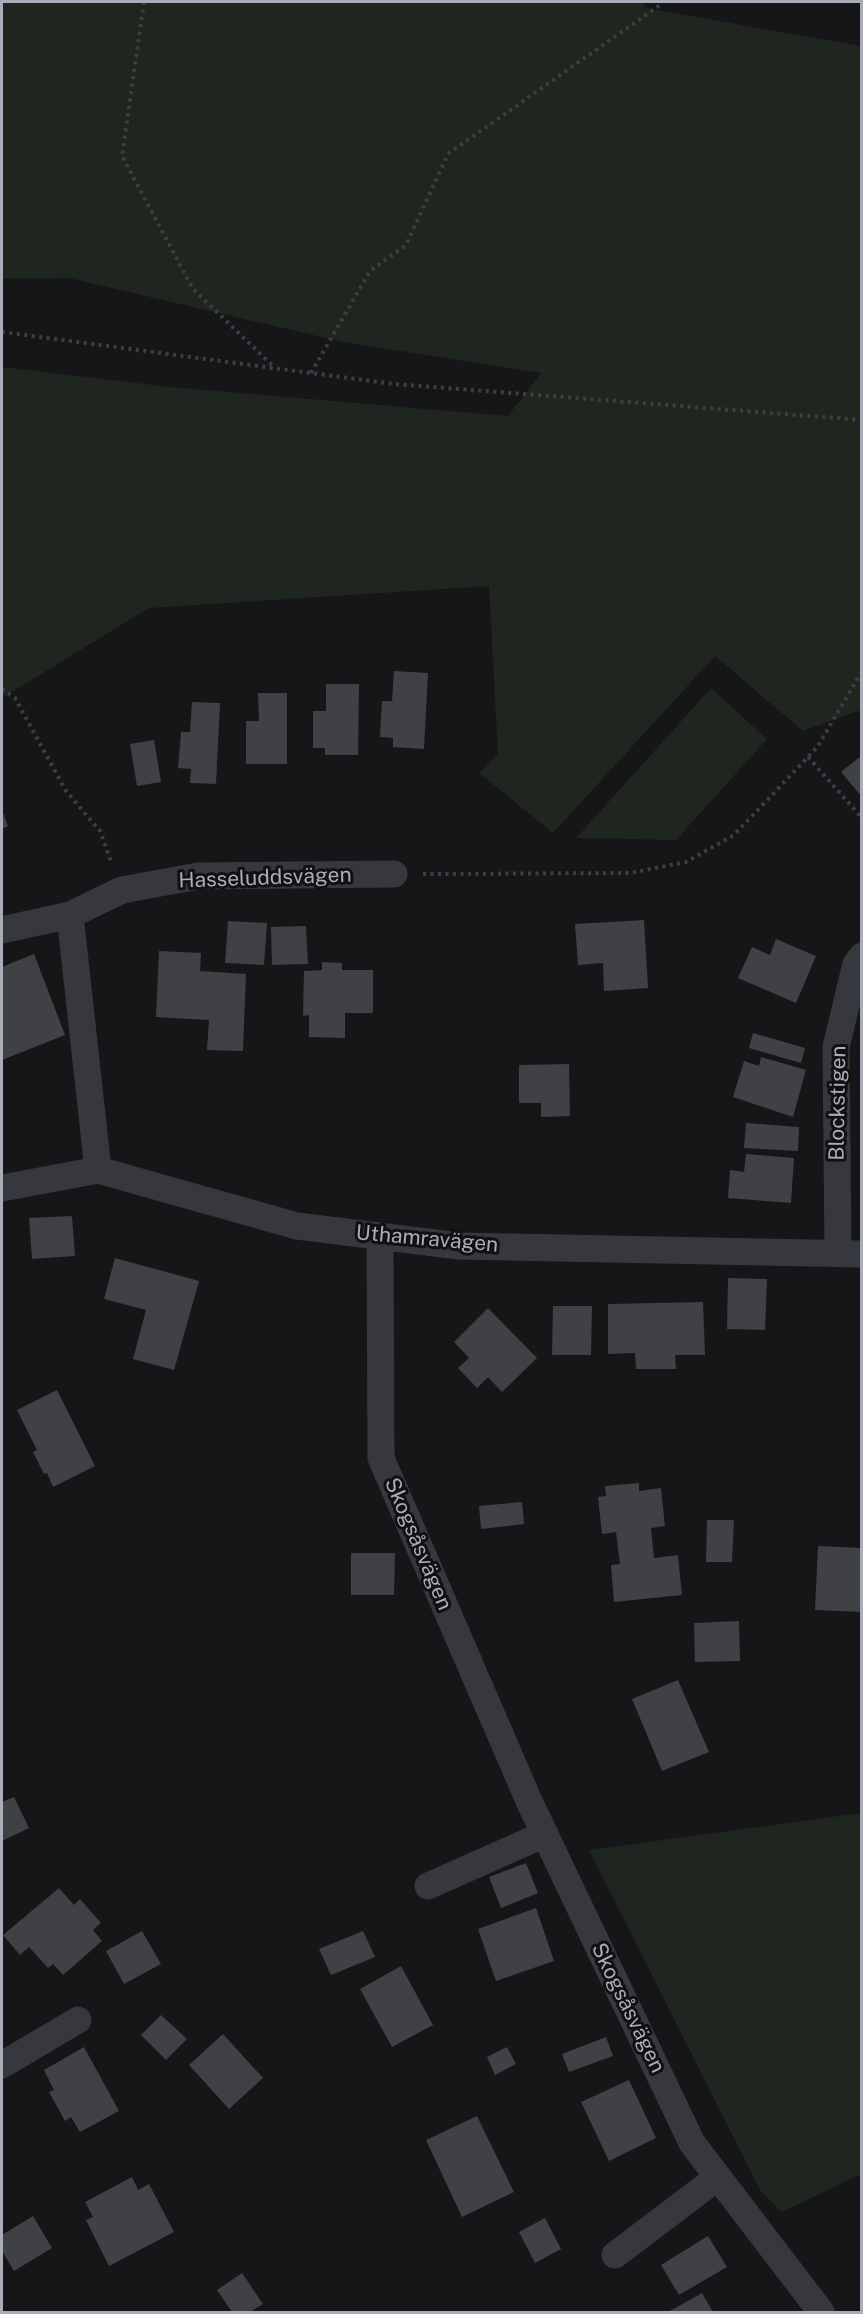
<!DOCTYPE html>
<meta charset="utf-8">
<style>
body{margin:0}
#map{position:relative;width:863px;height:2314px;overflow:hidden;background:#161618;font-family:"Public Sans",sans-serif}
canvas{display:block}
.frame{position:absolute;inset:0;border:3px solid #a8adb8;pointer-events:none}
</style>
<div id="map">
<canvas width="863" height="2314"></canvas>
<div class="frame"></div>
</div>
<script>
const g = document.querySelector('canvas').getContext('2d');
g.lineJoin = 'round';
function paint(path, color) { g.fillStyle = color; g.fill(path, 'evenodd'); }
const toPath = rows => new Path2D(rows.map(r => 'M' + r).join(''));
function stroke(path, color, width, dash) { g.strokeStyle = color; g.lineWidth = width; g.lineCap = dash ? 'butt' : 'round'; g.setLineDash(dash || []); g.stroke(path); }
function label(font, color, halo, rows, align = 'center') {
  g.font = font + ' "Public Sans",sans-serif'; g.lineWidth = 6; g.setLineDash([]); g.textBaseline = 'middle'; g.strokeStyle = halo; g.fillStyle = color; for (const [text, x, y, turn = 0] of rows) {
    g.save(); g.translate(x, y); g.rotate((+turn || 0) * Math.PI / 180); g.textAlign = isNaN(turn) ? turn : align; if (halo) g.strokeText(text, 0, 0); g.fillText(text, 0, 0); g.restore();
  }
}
const green = toPath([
 [2,2,644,2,645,8,861,46,861,710,803,731,715,656,553,833,479,773,498,753,489,586,149,608,2,698,2,367,170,387,508,416,541,373,343,342,69,278,2,279],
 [711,688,767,739,676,840,576,838],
 [861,1813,861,2174,782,2212,760,2190,589,1850]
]);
const building = toPath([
 [394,671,428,673,424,749,393,747,393,738,380,737,382,701,392,701],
 [326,684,359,684,358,755,325,755,325,748,313,748,313,711,326,711],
 [258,693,287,693,287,764,246,764,246,721,259,721],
 [192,702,220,703,216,784,190,783,191,769,178,768,181,732,190,732],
 [154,740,161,782,137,786,130,744],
 [862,755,862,797,841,772],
 [2,810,8,826,2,829],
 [644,920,648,988,604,991,603,963,578,965,575,924],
 [228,921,267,923,264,965,225,963],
 [306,926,308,964,272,965,271,927],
 [776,939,816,956,796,1003,738,978,752,947,770,955],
 [159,951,201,953,200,971,246,974,243,1051,207,1050,209,1020,156,1017],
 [34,954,65,1035,2,1060,2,967],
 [322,962,342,963,342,970,373,970,373,1013,345,1013,345,1038,309,1037,309,1015,303,1016,304,971,322,970],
 [753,1033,805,1048,801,1063,749,1048],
 [761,1057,806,1070,793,1117,733,1097,744,1061,759,1066],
 [569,1064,570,1116,541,1117,541,1103,519,1103,519,1065],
 [746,1123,799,1127,798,1151,744,1148],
 [746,1154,794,1158,791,1203,728,1198,730,1170,744,1172],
 [72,1216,75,1256,32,1259,29,1218],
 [115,1258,199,1281,174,1370,133,1359,146,1310,104,1299],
 [728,1278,767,1279,765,1330,727,1329],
 [703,1302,705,1355,675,1355,676,1369,636,1369,635,1353,608,1354,608,1304],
 [553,1306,592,1306,591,1355,552,1355],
 [488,1308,537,1358,502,1392,488,1377,477,1388,458,1368,469,1358,454,1342],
 [57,1390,95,1466,53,1487,47,1473,44,1474,33,1452,37,1450,17,1410],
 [639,1483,639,1491,661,1488,665,1526,651,1528,654,1558,678,1555,682,1595,614,1602,611,1565,620,1564,616,1532,602,1534,598,1497,606,1496,605,1486],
 [522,1502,524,1524,481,1529,479,1506],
 [707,1520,734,1520,732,1562,706,1562],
 [818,1546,862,1548,862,1612,815,1610],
 [351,1553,395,1553,394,1595,351,1595],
 [739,1621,740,1661,695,1662,694,1623],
 [678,1680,709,1752,662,1771,632,1699],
 [14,1797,29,1828,2,1841,2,1802],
 [526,1863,538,1893,501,1908,489,1877],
 [59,1888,74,1905,80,1899,101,1923,93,1930,102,1941,63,1975,53,1964,48,1968,29,1947,20,1955,3,1935],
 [536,1908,554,1961,496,1981,478,1929],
 [142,1931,161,1964,124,1984,106,1951],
 [363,1931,375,1957,331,1975,319,1949],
 [401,1966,433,2025,392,2047,360,1989],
 [161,2015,187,2039,166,2060,141,2035],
 [223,2034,263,2078,229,2109,189,2065],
 [606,2037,613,2056,569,2072,562,2054],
 [84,2047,119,2111,80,2132,71,2117,65,2121,49,2092,54,2090,44,2070],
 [507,2047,516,2064,495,2075,487,2057],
 [629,2080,656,2138,609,2161,581,2102],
 [477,2116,514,2192,462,2217,426,2140],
 [132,2177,138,2190,149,2184,174,2232,109,2266,86,2220,93,2217,85,2202],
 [33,2216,52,2248,14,2271,2,2251,2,2235],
 [545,2218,561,2249,535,2263,519,2232],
 [708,2236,727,2267,679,2295,661,2265],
 [242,2273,263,2304,250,2312,232,2312,217,2290],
 [702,2293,713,2312,668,2312]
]);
const path = toPath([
 [144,2,122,156,193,289,274,367],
 [2,332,394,384,862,420],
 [311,373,370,271,406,245,448,154,660,5,660,2],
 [2,689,15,698,66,791,100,831,112,864],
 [808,757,862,818],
 [423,874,630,873,686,862,734,835,808,757,818,746,862,671]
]);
const street = toPath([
 [70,915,122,890,198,876,394,874],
 [2,930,70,915,98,1170],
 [2,1188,98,1170,297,1226,459,1246,862,1254],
 [380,1236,381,1458,529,1801,692,2143,821,2312],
 [838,1253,836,1047,856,964,862,956],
 [428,1886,545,1834],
 [2,2065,78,2020],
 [615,2255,718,2177]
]);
const streetNames = [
 ["Hasseluddsvägen",265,878,-2],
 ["Blockstigen",838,1103,-89],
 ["Uthamravägen",427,1239,5],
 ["Skogsåsvägen",418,1544,67],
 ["Skogsåsvägen",628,2008,64]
];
paint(green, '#1e261f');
paint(building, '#404145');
stroke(path, '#3d3f44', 4, [3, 4.5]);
stroke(street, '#37383d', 27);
label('21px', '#a8adb8', '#111113', streetNames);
</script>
